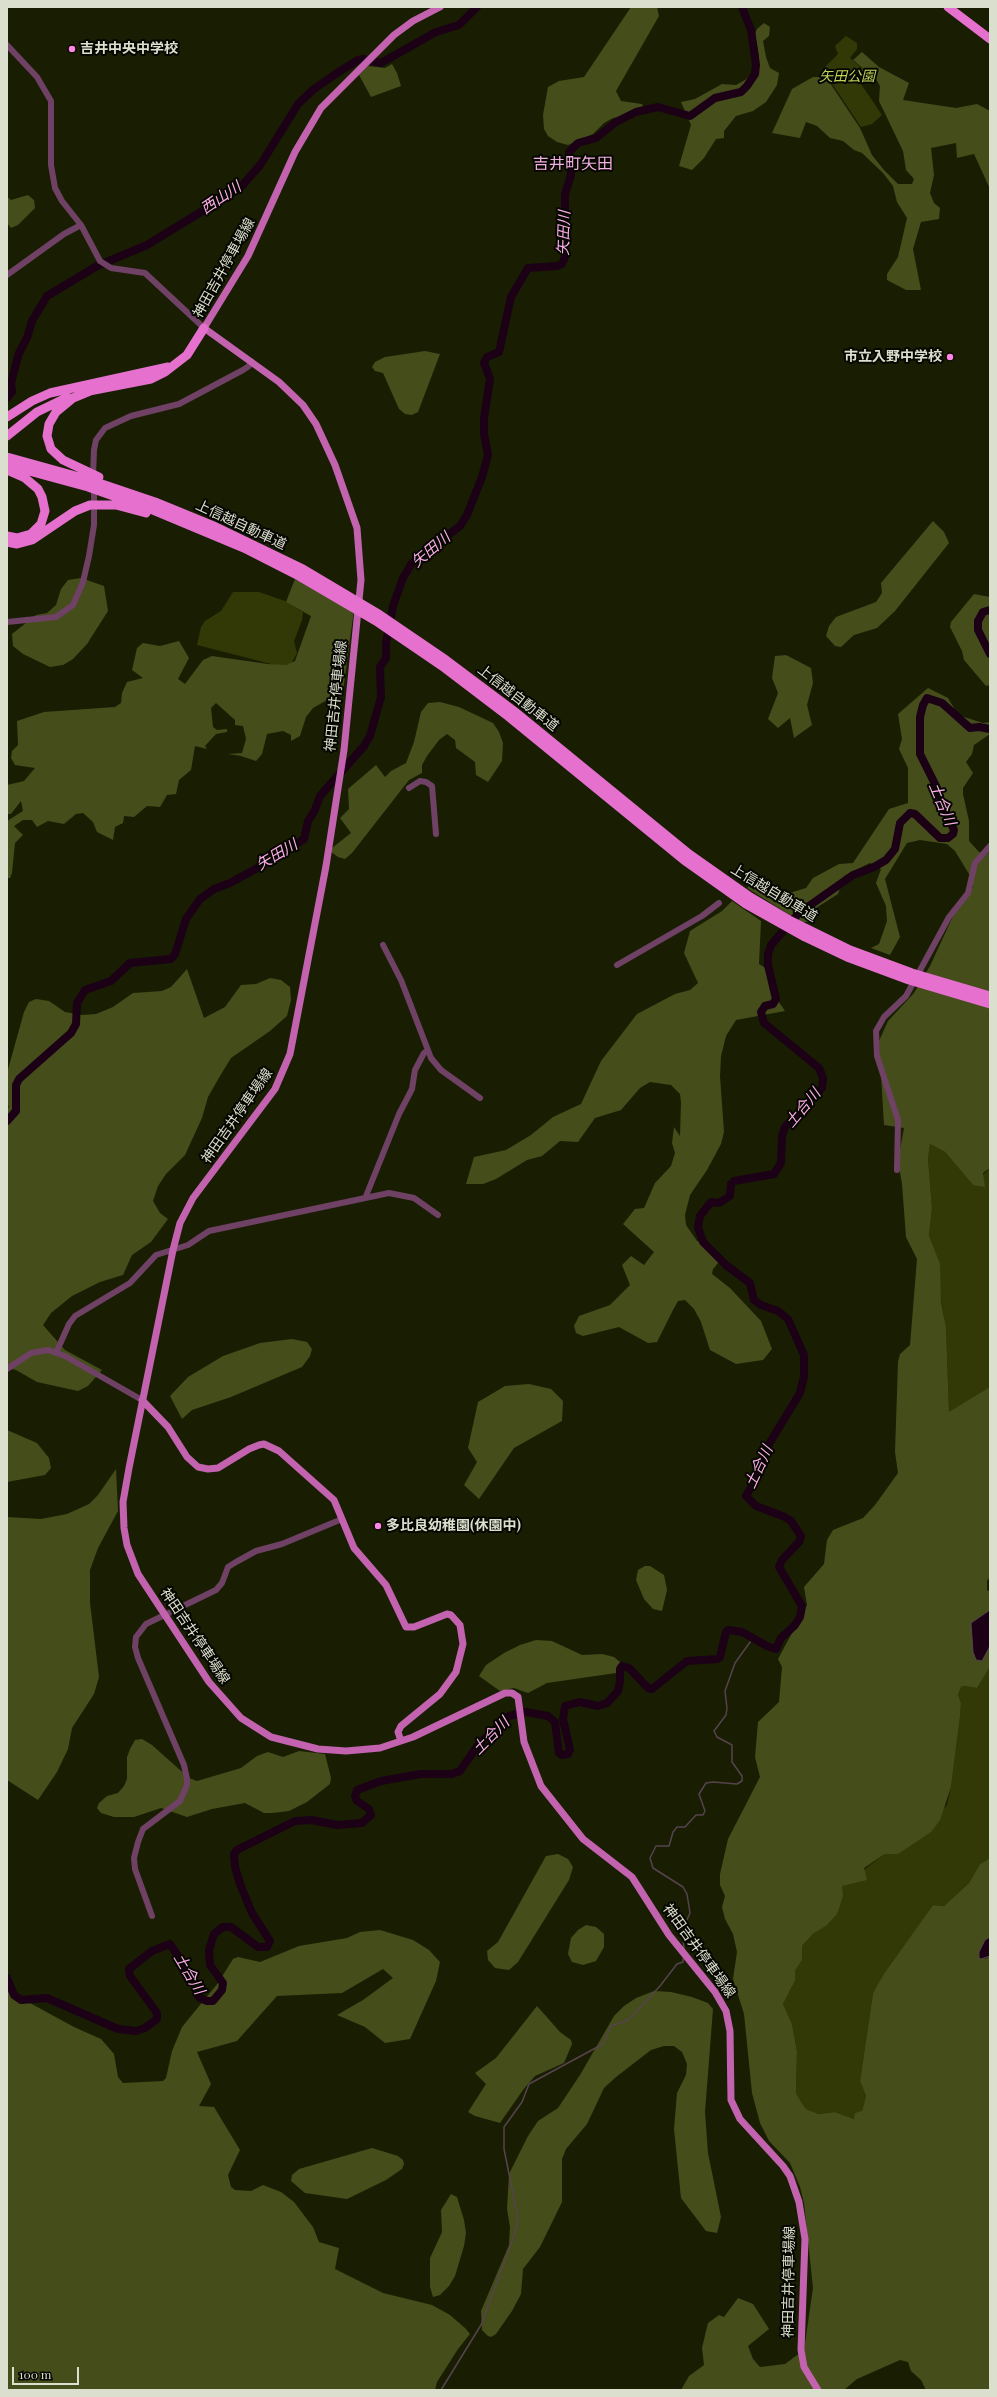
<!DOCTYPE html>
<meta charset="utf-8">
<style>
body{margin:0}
#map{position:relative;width:997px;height:2397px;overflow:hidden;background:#191e03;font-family:"Playfair Display",serif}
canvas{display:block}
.frame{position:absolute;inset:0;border:8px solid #dbdfce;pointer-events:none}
.scale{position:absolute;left:12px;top:2367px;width:67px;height:18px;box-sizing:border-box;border:2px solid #dbdfce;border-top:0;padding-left:5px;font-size:12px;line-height:14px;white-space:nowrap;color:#dbdfce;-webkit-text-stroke:3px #060701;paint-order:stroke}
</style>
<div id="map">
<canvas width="997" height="2397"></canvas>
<div class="frame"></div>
<div class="scale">100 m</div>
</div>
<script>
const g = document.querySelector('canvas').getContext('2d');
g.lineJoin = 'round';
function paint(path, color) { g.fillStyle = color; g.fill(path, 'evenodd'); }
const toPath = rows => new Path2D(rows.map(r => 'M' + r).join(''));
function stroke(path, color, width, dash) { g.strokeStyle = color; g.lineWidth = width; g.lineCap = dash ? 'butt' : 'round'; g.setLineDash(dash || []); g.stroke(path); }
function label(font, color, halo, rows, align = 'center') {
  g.font = font + ' "Playfair Display","Noto Sans JP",serif'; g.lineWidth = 4; g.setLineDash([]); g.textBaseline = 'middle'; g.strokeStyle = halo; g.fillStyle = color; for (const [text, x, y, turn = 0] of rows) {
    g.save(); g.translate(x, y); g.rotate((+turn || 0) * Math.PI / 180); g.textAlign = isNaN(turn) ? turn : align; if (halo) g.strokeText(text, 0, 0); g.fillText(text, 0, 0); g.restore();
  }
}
const green = toPath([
 [846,36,857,43,857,49,850,58,871,76,861,84,882,115,872,124,861,127,827,76,825,67,838,54,835,46],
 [233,592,259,592,285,601,303,612,302,620,294,641,297,653,291,664,279,666,197,645,201,627,205,621,221,611],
 [930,1144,945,1152,973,1185,990,1168,990,1470,949,1412,946,1327,929,1236,932,1208,928,1159],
 [990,1667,990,1858,980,1864,969,1883,944,1906,933,1905,885,1974,873,1993,860,2081,866,2096,862,2111,854,2119,835,2112,819,2114,806,2109,796,2093,797,2051,792,2024,783,2004,795,1981,795,1971,802,1960,802,1946,813,1934,826,1926,842,1886,885,1854,898,1854,947,1805,951,1787,960,1717,961,1703,958,1695,961,1687,964,1686,977,1688]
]);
const forest = toPath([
 [631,7,657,7,659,16,616,91,621,101,642,104,644,109,641,113,613,118,604,123,593,134,568,145,557,142,548,136,544,129,543,115,548,87,559,81,584,77],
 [764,23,770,27,769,36,763,41,766,57,770,68,779,73,777,85,766,102,753,111,736,116,724,131,724,138,716,139,704,158,692,170,679,166,691,125,681,102,695,99,722,84,736,85,745,80,758,68,759,57,755,34,757,29],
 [862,52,879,67,909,83,903,100,956,108,977,104,990,111,990,189,974,154,957,158,956,143,931,148,934,175,930,193,934,203,940,208,939,219,921,222,913,249,921,290,906,290,887,280,887,274,898,257,907,218,897,202,893,186,883,173,862,153,854,150,843,141,830,138,817,126,806,122,800,138,772,133,792,89,813,77,826,77,860,128,872,155,884,170,898,184,912,184,914,179,906,170,903,151,879,101,880,86,876,79,853,60],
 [392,64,397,73,401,86,371,97,359,75,368,66,385,68],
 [28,195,34,200,35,208,18,225,11,228,7,223,7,197,11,200],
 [425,351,440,354,418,412,412,415,405,414,399,409,383,373,375,371,372,367,375,362,385,357],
 [933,521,944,532,949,543,895,611,877,628,854,635,841,647,835,646,826,636,829,626,836,617,876,602,882,593,881,583],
 [81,578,104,586,108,611,87,644,73,659,63,665,50,667,23,654,13,646,12,634,36,615,47,613,56,605,61,589,68,580],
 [295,579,354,610,343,691,313,708,306,717,300,736,291,741,291,735,283,731,267,734,262,754,256,761,241,756,228,754,242,753,246,739,243,726,235,725,235,720,216,703,211,708,213,727,217,730,227,729,227,732,216,734,205,746,207,749,195,746,191,770,179,780,176,794,167,795,160,807,147,806,134,817,124,816,123,823,115,827,113,840,97,832,93,822,83,813,76,814,64,824,48,821,37,827,32,820,23,820,14,826,23,835,15,843,12,873,10,878,7,878,7,821,23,811,21,801,11,814,7,814,7,785,24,781,35,768,15,765,11,758,12,751,18,745,17,721,44,712,115,707,121,703,122,693,127,682,143,678,132,670,137,648,143,643,160,646,179,641,189,658,178,679,185,684,203,660,212,656,268,664,286,665,295,661,311,616,286,602],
 [974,594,990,597,990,685,986,686,964,660,962,651,950,627,951,622],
 [786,655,811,668,813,683,807,705,812,725,794,738,790,718,778,728,768,719,778,693,772,678,775,656],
 [928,688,948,698,958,715,983,723,990,722,990,734,974,745,972,754,966,762,973,773,963,788,963,794,969,821,969,841,979,852,986,855,990,851,990,1168,983,1173,985,1187,973,1185,945,1152,930,1144,928,1159,932,1208,929,1236,940,1264,941,1302,946,1327,949,1412,990,1387,990,1577,987,1581,987,1590,990,1592,990,1610,971,1623,972,1635,982,1661,990,1646,990,1667,977,1688,964,1686,961,1687,958,1695,961,1703,960,1717,951,1787,940,1820,931,1832,898,1854,885,1854,864,1868,867,1880,842,1886,843,1896,837,1914,826,1926,813,1934,802,1946,802,1960,795,1971,795,1981,783,2004,792,2024,797,2051,796,2093,802,2103,806,2109,819,2114,835,2112,854,2119,855,2113,862,2111,866,2096,860,2081,873,1993,884,1974,933,1905,944,1906,969,1883,980,1864,990,1858,990,1937,985,1940,982,1946,985,1959,990,1956,990,2390,926,2390,921,2380,911,2371,908,2362,900,2360,857,2379,844,2390,681,2390,689,2376,704,2365,702,2348,708,2323,719,2315,724,2317,738,2298,753,2304,769,2329,748,2346,753,2359,760,2367,785,2364,804,2350,813,2288,804,2203,800,2187,790,2163,769,2141,760,2123,752,2093,744,2014,733,1979,737,1952,733,1934,725,1919,722,1907,725,1896,720,1885,720,1874,728,1839,760,1777,755,1757,758,1722,779,1702,782,1667,778,1659,807,1605,804,1587,824,1564,827,1540,833,1530,863,1518,875,1505,898,1473,895,1452,898,1362,900,1354,910,1345,917,1259,906,1237,902,1184,898,1161,904,1128,884,1125,879,1041,888,1021,914,993,930,966,954,914,973,887,969,874,955,851,947,844,920,840,907,843,885,879,900,937,890,955,871,948,879,944,887,921,886,906,876,883,881,869,870,863,844,876,838,894,813,910,811,922,801,922,747,888,751,885,773,898,806,888,813,878,839,864,853,863,889,809,908,803,908,768,899,749,902,739,898,714],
 [440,702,459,707,493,723,499,732,503,743,502,761,488,782,476,775,475,762,456,748,455,740,447,734,439,740,427,756,422,765,422,773,409,780,352,853,345,859,338,857,331,852,332,848,351,833,340,818,349,809,348,789,376,765,385,777,391,771,406,763,414,742,421,712,428,703],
 [732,901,761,921,759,964,767,969,770,989,785,1011,736,1020,726,1036,721,1056,720,1076,724,1132,721,1144,707,1170,690,1195,685,1215,686,1225,697,1241,713,1247,720,1255,719,1262,713,1269,712,1274,730,1288,761,1321,772,1349,763,1360,736,1364,710,1350,701,1322,694,1309,685,1300,678,1301,673,1310,657,1342,648,1343,619,1327,583,1336,576,1333,574,1326,579,1316,610,1305,630,1285,622,1265,631,1256,644,1265,654,1252,623,1224,635,1209,644,1208,655,1183,671,1166,675,1153,672,1143,674,1127,680,1136,681,1102,680,1094,671,1085,650,1082,640,1088,621,1110,595,1118,578,1142,560,1141,542,1156,527,1160,496,1179,483,1184,466,1184,474,1157,506,1150,531,1135,553,1117,581,1104,601,1061,637,1014,675,994,690,990,698,983,684,953,690,931,722,911],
 [187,969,204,1018,225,1007,241,985,256,984,270,978,281,980,290,987,291,1000,287,1016,270,1031,231,1058,220,1076,208,1097,202,1118,185,1155,166,1174,158,1186,153,1201,160,1213,168,1219,151,1242,132,1255,123,1275,100,1282,72,1296,51,1313,43,1325,65,1350,102,1370,88,1386,78,1391,37,1382,16,1370,7,1368,7,1108,9,1107,7,1103,7,1073,24,1012,29,1002,36,999,49,1001,65,1012,82,1015,96,1014,113,1007,133,993,162,991,171,987],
 [292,1339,307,1342,312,1349,310,1356,302,1367,231,1397,192,1410,182,1419,170,1396,188,1377,223,1356,260,1343],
 [529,1384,551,1389,563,1401,562,1421,514,1448,479,1499,464,1485,477,1462,468,1448,478,1402,505,1386],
 [7,1430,37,1443,49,1458,51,1468,45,1475,7,1482],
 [116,1469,118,1511,98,1548,90,1570,90,1603,99,1677,94,1694,72,1728,68,1749,57,1772,38,1800,7,1780,7,1517,41,1519,67,1514,89,1504,98,1495],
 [645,1566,650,1566,664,1575,667,1590,662,1611,653,1609,644,1599,636,1580,638,1570],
 [536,1640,552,1641,582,1655,602,1654,614,1657,620,1662,621,1668,616,1673,547,1683,528,1693,514,1688,500,1691,479,1676,486,1665,504,1653,520,1645],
 [142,1739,152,1745,189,1778,197,1781,241,1768,257,1756,268,1752,283,1757,299,1751,325,1754,331,1778,330,1784,307,1802,289,1811,272,1813,264,1813,245,1803,212,1809,187,1817,161,1808,134,1817,114,1817,101,1813,97,1808,99,1803,107,1796,118,1793,124,1786,127,1779,127,1757,130,1749,135,1740],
 [558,1854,568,1859,573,1867,569,1880,518,1962,509,1970,495,1968,488,1960,487,1951,498,1942,546,1856],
 [586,1925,596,1927,604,1934,604,1947,596,1961,583,1965,572,1962,568,1954,571,1938,578,1930],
 [380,1930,413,1940,429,1950,440,1962,436,1981,410,2039,385,2043,365,2027,337,2015,363,2000,393,1978,383,1969,342,1993,277,1996,237,2041,197,2052,211,2084,199,2106,214,2107,240,2150,228,2175,231,2187,235,2190,251,2191,263,2185,281,2192,294,2202,313,2227,319,2242,339,2248,335,2269,383,2293,432,2305,450,2315,465,2328,470,2334,458,2349,437,2382,435,2390,7,2390,7,1987,19,1997,74,2027,101,2039,114,2054,118,2077,123,2083,163,2081,166,2078,172,2051,182,2027,218,1983,233,1959,238,1957,260,1962,299,1946,347,1938,360,1932],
 [654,1991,671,1992,692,1997,708,2003,713,2009,705,2112,708,2153,721,2217,717,2233,706,2231,681,2198,674,2129,677,2093,686,2075,687,2064,682,2052,674,2046,664,2046,651,2050,616,2077,604,2088,587,2124,566,2149,562,2159,562,2202,540,2247,523,2269,521,2294,512,2311,496,2334,491,2337,488,2336,482,2330,481,2311,509,2245,510,2227,507,2209,509,2174,528,2136,538,2121,558,2108,580,2075,614,2016,624,2006,636,1998],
 [537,2006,560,2032,571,2040,572,2044,564,2063,535,2076,523,2090,500,2123,475,2116,468,2112,486,2084,475,2073,496,2058],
 [372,2148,398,2156,403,2160,404,2164,402,2169,386,2180,347,2199,305,2193,291,2181,292,2175,299,2169],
 [451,2194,457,2197,464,2220,466,2233,464,2246,455,2276,449,2286,440,2295,433,2297,430,2287,430,2258,442,2232,441,2210]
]);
const water = toPath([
 [990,1610,990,1646,982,1661,976,1660,973,1652,971,1623,990,1610],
 [990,1937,990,1956,981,1959,979,1958,979,1952,985,1940,990,1937]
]);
const stream = toPath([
 [684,1949,682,1931,690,1913,687,1894,683,1887,653,1868,650,1858,656,1846,669,1846,673,1832,677,1827,685,1827,696,1815,703,1815,705,1811,699,1794,706,1783,713,1782,737,1784,742,1781,742,1776,732,1762,732,1745,717,1737,714,1731,726,1715,727,1708,725,1691,735,1663,753,1638],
 [441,2390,481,2325,514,2236,518,2218,504,2149,504,2127,522,2102,529,2084,603,2044,611,2026,628,2020,660,1986,677,1964,683,1962,683,1959]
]);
const river = toPath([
 [7,398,12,392,11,383,19,353,27,338,32,321,47,296,97,266,147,245,240,188,261,164,298,104,314,89,337,73,358,60,363,59,381,63,436,32,459,25,477,7],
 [990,610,983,612,978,621,978,630,990,654],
 [7,1121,16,1111,16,1085,19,1079,71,1033,76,1024,77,1003,85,990,111,981,130,963,171,959,175,954,186,919,200,899,214,889,230,883,261,866,304,839,308,821,315,810,320,796,364,746,370,736,381,697,380,667,386,658,386,643,393,606,403,578,412,563,460,526,467,515,482,477,488,455,484,434,484,418,490,379,484,363,487,357,499,352,511,297,528,268,557,266,562,264,565,257,565,194,571,175,569,152,578,143,596,138,616,122,636,112,658,107,690,116,715,98,741,92,747,86,755,74,756,65,751,30,742,7],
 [7,1978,14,1995,21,2000,47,1998,118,2029,136,2031,145,2028,157,2019,157,2013,130,1976,129,1969,152,1951,170,1944,197,1985,197,1994,200,1998,207,2001,213,2001,222,1990,223,1983,210,1965,209,1950,214,1934,223,1927,231,1927,258,1947,267,1947,270,1941,252,1913,240,1884,235,1867,234,1854,237,1850,295,1821,312,1820,337,1825,362,1823,371,1815,369,1809,357,1801,355,1796,357,1790,381,1781,421,1774,452,1774,460,1771,478,1745,509,1716,526,1712,548,1716,555,1722,559,1753,562,1755,568,1754,570,1750,563,1719,565,1706,580,1702,598,1706,607,1703,618,1691,620,1681,620,1669,622,1666,629,1668,648,1688,652,1689,687,1661,718,1659,720,1657,726,1632,728,1630,742,1632,767,1646,776,1649,781,1638,795,1625,800,1617,802,1606,779,1567,782,1560,799,1542,801,1536,791,1521,785,1517,756,1506,746,1496,758,1475,769,1444,800,1393,804,1377,804,1355,788,1319,778,1311,761,1305,754,1300,750,1283,726,1265,703,1242,698,1227,700,1216,711,1202,719,1203,730,1196,731,1184,734,1181,774,1174,781,1163,782,1136,785,1127,822,1088,823,1078,819,1068,764,1023,761,1012,765,1006,773,1004,776,999,768,965,768,954,771,945,799,913,853,875,874,867,886,860,895,849,900,823,910,813,915,814,940,838,948,838,953,834,954,830,944,809,937,788,920,754,920,717,923,705,927,698,942,703,970,728,979,727,990,729]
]);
const minor = toPath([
 [7,45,37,77,51,101,51,165,55,188,62,201,81,225,100,261,111,268,145,273,204,328],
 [7,275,64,234,81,225],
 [93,476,94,450,96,440,105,428,131,416,179,404,243,370,249,366,251,361],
 [7,622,56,617,73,605,83,582,89,556,94,525,94,487],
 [409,788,420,781,426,782,432,786,436,834],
 [383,945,401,980,431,1058,441,1070,480,1098],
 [617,965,702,916,719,903],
 [897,1170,898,1120,877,1056,876,1031,884,1017,906,996,949,917,968,893,975,863,990,846],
 [366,1196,399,1114,412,1089,415,1070,424,1053,427,1051],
 [56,1353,69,1324,75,1316,130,1283,156,1255,188,1245,209,1231,389,1193,414,1198,438,1215],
 [7,1369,31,1353,48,1350,65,1356,142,1400],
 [152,1916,135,1869,134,1858,138,1842,143,1829,180,1801,187,1785,187,1779,184,1765,138,1658,135,1647,136,1637,146,1624,216,1590,222,1583,228,1567,236,1562,256,1551,282,1544,342,1519]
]);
const major = toPath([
 [440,7,413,21,394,35,321,108,295,152,248,256,204,328,279,382,303,405,316,424,335,465,357,528,361,580,344,750,326,866,290,1054,275,1089,193,1198,180,1223,173,1250,129,1468,123,1502,124,1528,127,1545,138,1574,209,1682,241,1718,271,1737,318,1749,346,1751,380,1748,413,1737,505,1693,512,1693,518,1697,524,1742,541,1786,583,1839,632,1877,669,1935,715,1992,726,2011,730,2031,731,2100,740,2119,783,2166,790,2176,799,2202,805,2239,801,2350,804,2367,818,2390],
 [142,1400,168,1427,187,1457,198,1467,208,1469,218,1468,249,1449,259,1445,264,1444,279,1451,334,1500,354,1548,386,1585,406,1627,414,1627,447,1614,451,1615,460,1625,463,1644,456,1672,440,1694,401,1726,398,1732,401,1741]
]);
const highway = toPath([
 [948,7,990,39],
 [90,391,73,398,56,412,49,424,47,436,51,449,63,460,99,477],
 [84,392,151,379,165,372,187,355,204,328],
 [7,417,32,401,50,393,168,367],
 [7,436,37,412,68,397],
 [7,457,90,480,155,502,216,527,303,569,377,613,446,660,514,711,689,854,750,897,789,920,850,950,912,973,990,996],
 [7,465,88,487,153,510,244,548,299,576,376,621,442,666,509,717,684,860,746,904,805,937,847,957,909,980,990,1004],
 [7,536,17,538,31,534,41,524,45,511,42,497,38,489,25,478,9,471],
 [7,542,17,544,32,540,75,511,90,505,116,505,146,513]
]);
const markers = [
 [72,49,4,"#fc86e4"],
 [950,357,4,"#fc86e4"],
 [378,1526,4,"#fc86e4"]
];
const poiNames = [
 ["吉井中央中学校",80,49],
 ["市立入野中学校",942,357,"right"],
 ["多比良幼稚園(休園中)",386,1526]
];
const parkNames = [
 ["矢田公園",847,77]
];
const streetNames = [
 ["神田吉井停車場線",224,268,-61],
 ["上信越自動車道",241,525,25],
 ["神田吉井停車場線",336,696,-84],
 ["上信越自動車道",518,698,38],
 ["上信越自動車道",774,893,31],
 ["神田吉井停車場線",237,1116,-55],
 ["神田吉井停車場線",195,1636,56],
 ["神田吉井停車場線",699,1951,54],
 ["神田吉井停車場線",789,2282,-89]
];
const waterNames = [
 ["西山川",221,198,-34],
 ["矢田川",564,233,-88],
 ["矢田川",431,550,-40],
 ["土合川",942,804,67],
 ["矢田川",277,855,-31],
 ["土合川",803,1108,-50],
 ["土合川",759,1467,-65],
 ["土合川",491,1736,-45],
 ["土合川",189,1974,59]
];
const quarterNames = [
 ["吉井町矢田",573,164]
];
paint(green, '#323906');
paint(forest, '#454d1b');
paint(water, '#1b0016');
stroke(water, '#55434d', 1);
stroke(stream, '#55434d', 1.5);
stroke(river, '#1b0016', 8);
stroke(minor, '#6f4165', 6);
stroke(major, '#c363b0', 7);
stroke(highway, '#e570ce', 9);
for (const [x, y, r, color] of markers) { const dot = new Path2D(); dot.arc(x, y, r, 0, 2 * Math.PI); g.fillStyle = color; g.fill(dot); stroke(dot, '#060701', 1.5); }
label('bold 14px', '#dbdfce', '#060701', poiNames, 'left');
label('italic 14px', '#bfd356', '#060701', parkNames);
label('14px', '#dbdfce', '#060701', streetNames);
label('italic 15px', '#feaeeb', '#060701', waterNames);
label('16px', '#f2b0e2', '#060701', quarterNames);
</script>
